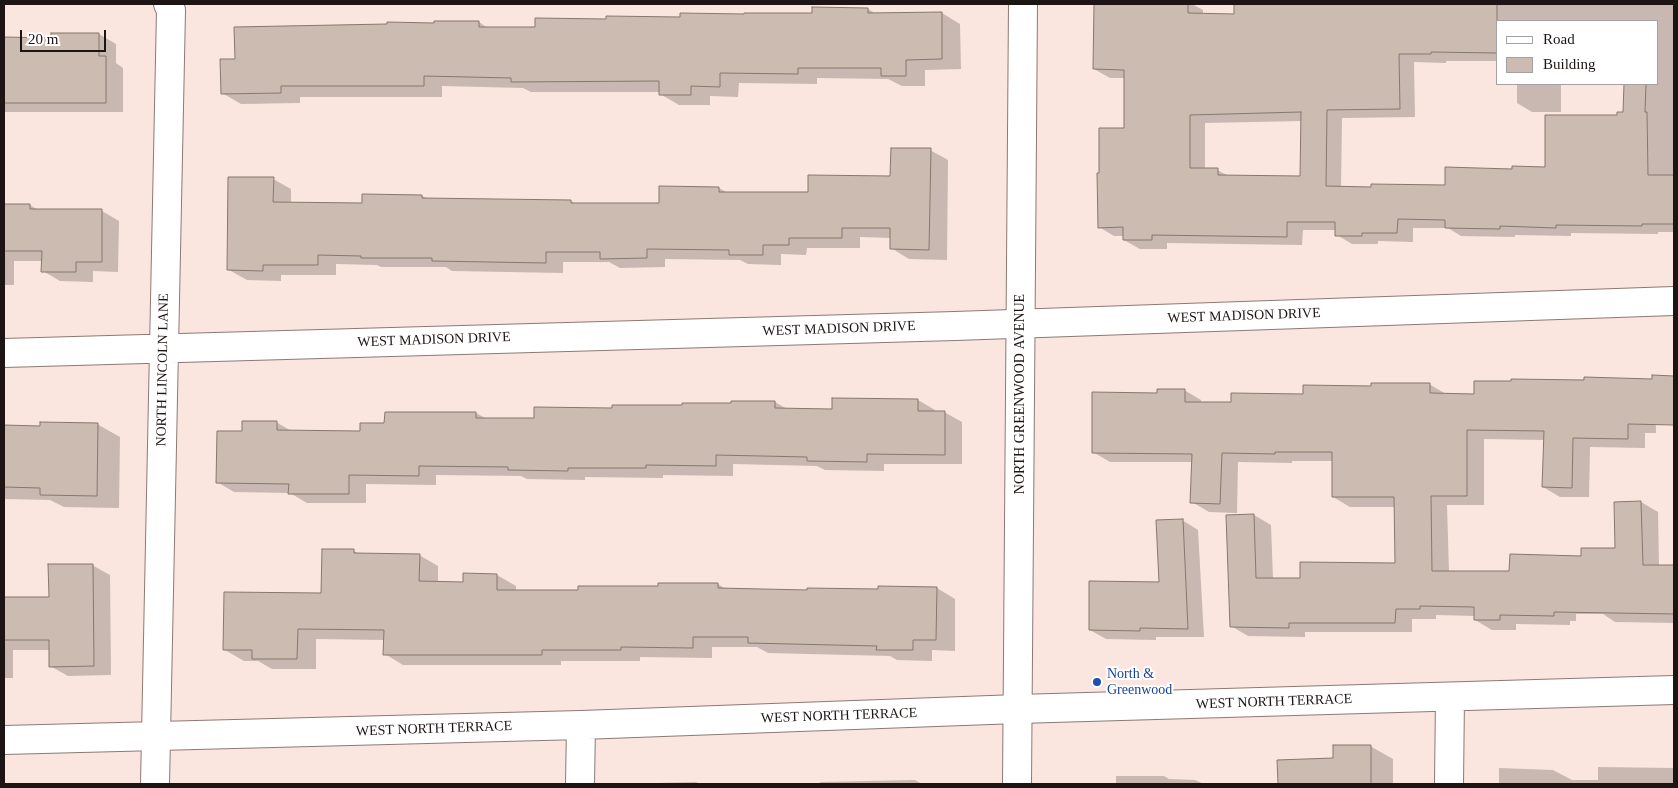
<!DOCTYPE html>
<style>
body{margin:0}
#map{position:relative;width:1678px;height:788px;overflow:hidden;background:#fae6de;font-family:Georgia,serif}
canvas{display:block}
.frame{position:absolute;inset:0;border:5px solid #1c1513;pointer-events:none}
.legend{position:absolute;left:1496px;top:20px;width:162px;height:65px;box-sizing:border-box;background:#fff;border:1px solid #a4a1a1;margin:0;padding:6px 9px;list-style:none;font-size:15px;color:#1c1513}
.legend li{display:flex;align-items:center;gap:10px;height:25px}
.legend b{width:25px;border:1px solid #a4a1a1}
.scale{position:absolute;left:20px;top:30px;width:86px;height:22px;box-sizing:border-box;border:2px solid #1c1513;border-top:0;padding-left:6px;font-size:15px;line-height:18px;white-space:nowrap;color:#1c1513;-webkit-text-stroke:4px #fff;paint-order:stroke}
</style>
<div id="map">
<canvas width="1678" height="788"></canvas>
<div class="frame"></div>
<ul class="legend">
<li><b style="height:6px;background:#fff"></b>Road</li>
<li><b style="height:14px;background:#ccbbb1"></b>Building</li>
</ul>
<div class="scale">20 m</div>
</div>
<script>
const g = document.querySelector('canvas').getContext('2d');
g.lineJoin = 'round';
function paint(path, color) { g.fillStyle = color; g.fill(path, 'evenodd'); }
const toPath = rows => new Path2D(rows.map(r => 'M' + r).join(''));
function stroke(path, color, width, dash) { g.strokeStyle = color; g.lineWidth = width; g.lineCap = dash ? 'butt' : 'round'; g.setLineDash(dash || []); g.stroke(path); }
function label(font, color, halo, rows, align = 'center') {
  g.font = font + ' Georgia,serif'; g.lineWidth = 4; g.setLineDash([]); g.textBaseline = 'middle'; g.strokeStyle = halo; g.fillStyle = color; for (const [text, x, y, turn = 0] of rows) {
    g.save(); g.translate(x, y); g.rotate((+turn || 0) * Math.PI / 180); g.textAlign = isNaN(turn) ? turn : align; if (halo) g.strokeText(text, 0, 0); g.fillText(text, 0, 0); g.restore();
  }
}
const shadow = toPath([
 [1095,4,1192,4,1203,10,1203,15,1235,16,1235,4,1674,4,1674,232,1658,232,1658,234,1571,233,1571,236,1515,235,1515,237,1461,236,1448,228,1413,228,1413,242,1378,241,1378,244,1352,244,1337,235,1337,230,1303,230,1302,245,1167,243,1167,249,1140,249,1124,240,1124,236,1114,236,1099,227,1100,174,1125,130,1125,78,1110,78,1094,69],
 [1497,21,1657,21,1657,84,1625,84,1624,113,1619,116,1547,168,1513,170,1446,186,1341,188,1342,118,1415,117,1414,62,1446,63,1446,61,1497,61],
 [1302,121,1302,178,1229,176,1217,170,1205,170,1205,123],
 [868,9,876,14,942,13,960,24,961,69,925,70,925,86,902,86,888,79,817,78,817,84,739,83,738,97,710,96,710,105,679,105,660,94,660,92,531,92,523,88,442,86,442,97,300,97,300,103,241,104,222,93,236,60,435,24,479,22,489,29,536,29,608,20,814,14],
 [53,34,99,34,116,44,116,63,123,68,123,112,4,112,4,38,53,39],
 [1517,84,1561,84,1561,112,1532,112,1517,103],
 [930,150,948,160,947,260,909,259,891,248,891,238,860,237,860,248,807,248,806,255,781,254,781,265,748,264,740,260,665,259,665,267,620,268,609,262,563,262,563,273,452,271,446,267,381,267,377,265,336,264,336,275,281,275,281,281,247,280,229,270,273,179,291,189,291,203,363,204,422,196,428,199,571,201,577,205,660,204,661,187,719,188,728,193,809,194,892,177],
 [4,205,30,205,38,210,102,211,119,221,118,272,93,271,93,282,60,281,43,271,43,261,14,261,14,285,4,285],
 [1429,384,1446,394,1476,395,1655,390,1656,433,1645,433,1645,448,1590,447,1589,497,1560,497,1543,487,1545,440,1484,439,1484,505,1447,505,1449,572,1511,573,1616,550,1641,502,1658,512,1659,566,1674,566,1674,623,1615,622,1603,614,1576,614,1576,621,1570,621,1570,625,1516,624,1516,630,1492,630,1475,620,1475,616,1436,615,1436,619,1412,619,1412,632,1305,632,1305,637,1248,636,1231,626,1254,515,1271,525,1273,579,1301,579,1396,564,1395,507,1350,507,1333,497,1333,461,1292,461,1292,463,1238,462,1237,513,1209,512,1192,502,1193,462,1110,462,1093,452,1158,395,1184,390,1201,400,1201,403,1232,403,1372,387],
 [918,400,935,410,935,412,944,412,962,422,962,464,884,464,884,471,825,470,817,466,733,464,733,476,663,475,663,478,585,477,585,480,527,479,521,476,436,475,436,485,366,484,366,503,307,503,290,493,234,492,217,482,243,432,276,422,293,432,361,433,386,424,476,413,487,419,535,419,613,410,775,402,787,409,834,410],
 [97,424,120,437,119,508,64,507,50,500,4,499,4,427,42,427],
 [1182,520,1198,530,1204,637,1156,637,1156,640,1106,639,1090,630,1160,583],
 [354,551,361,555,419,555,438,566,438,583,465,583,497,575,516,586,516,591,579,592,718,584,727,590,808,591,937,588,955,599,955,651,932,650,932,661,897,660,890,656,768,653,757,647,712,647,712,658,640,657,640,661,561,661,561,665,403,665,385,654,385,640,316,639,316,669,272,669,258,661,244,661,225,650,323,594],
 [92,565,110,575,111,675,68,676,50,666,50,650,13,650,13,678,4,678,4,598,50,599],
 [1370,746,1393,759,1393,784,1279,784,1279,761,1334,759],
 [1598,767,1674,768,1674,784,1499,784,1499,768,1553,770,1572,780,1598,780],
 [1116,776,1164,776,1169,779,1195,780,1204,784,1116,784],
 [915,780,922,784,820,784,820,782],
 [696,782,700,784,656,784,656,783]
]);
const building = toPath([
 [1094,4,1188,4,1188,13,1234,14,1234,4,1497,4,1497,53,1431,52,1431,54,1399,54,1400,109,1327,110,1326,186,1371,187,1371,184,1445,185,1445,167,1512,169,1512,166,1545,167,1545,115,1617,115,1617,112,1623,112,1624,84,1646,84,1645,112,1647,112,1648,175,1674,175,1674,224,1642,224,1642,226,1556,225,1556,228,1500,226,1500,229,1445,228,1445,220,1398,219,1397,233,1362,233,1362,236,1335,236,1335,222,1287,222,1287,237,1152,235,1152,240,1123,240,1123,227,1098,228,1097,173,1099,173,1099,128,1124,128,1124,70,1093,69,1094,4],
 [1301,112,1300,176,1218,175,1218,168,1190,168,1190,115,1301,112],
 [812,7,868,8,868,13,942,12,942,59,906,60,906,76,881,76,881,68,798,68,798,74,720,73,720,87,691,86,691,95,659,95,659,81,511,82,511,78,424,76,424,86,281,86,281,93,221,94,220,59,235,59,234,27,387,24,387,22,434,23,434,21,479,21,479,27,535,27,535,18,606,19,606,16,680,17,680,13,744,14,744,13,812,13,812,7],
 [51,33,99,33,99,56,106,56,106,103,4,103,4,37,51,38,51,33],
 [891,148,931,148,929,250,890,249,890,228,842,228,842,238,789,238,789,245,763,245,763,255,729,255,729,250,647,249,647,258,600,259,600,252,546,252,546,263,432,261,432,258,361,258,361,256,318,255,318,265,263,265,263,271,227,270,228,177,274,177,273,202,362,203,362,194,422,195,422,198,571,200,571,203,659,203,659,186,719,187,719,192,808,192,808,175,890,176,891,148],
 [4,204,30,204,30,209,102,209,102,262,76,262,76,272,41,272,42,251,4,251,4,204],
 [1652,375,1674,376,1674,425,1628,424,1628,439,1573,438,1572,488,1542,487,1544,431,1467,430,1467,496,1431,496,1432,571,1509,571,1510,554,1581,556,1581,548,1615,548,1614,502,1641,501,1643,565,1674,565,1674,614,1554,612,1554,616,1500,615,1500,620,1474,620,1474,607,1420,606,1420,609,1396,609,1395,623,1289,623,1289,628,1230,627,1226,515,1254,514,1256,578,1300,578,1300,562,1395,563,1394,497,1332,497,1332,452,1275,452,1275,454,1222,453,1220,504,1190,503,1192,454,1092,453,1092,392,1157,393,1157,389,1185,389,1185,402,1231,402,1231,393,1303,394,1303,385,1371,386,1371,383,1430,383,1430,393,1474,394,1474,381,1511,381,1511,379,1584,380,1584,377,1652,379,1652,375],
 [832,398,918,399,918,411,945,411,945,455,867,454,867,462,807,461,807,457,716,455,716,466,646,465,646,468,568,468,568,471,508,470,508,467,419,466,419,476,349,475,349,494,288,494,289,484,216,483,217,431,242,431,242,421,277,421,277,430,360,431,360,423,384,423,385,412,476,412,476,418,534,418,534,407,612,408,612,405,682,405,682,403,731,403,731,401,775,401,775,408,832,409,832,398],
 [40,422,98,423,97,496,40,495,40,488,4,487,4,425,40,426,40,422],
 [1183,519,1188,629,1140,628,1140,631,1089,630,1089,581,1159,582,1156,520,1183,519],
 [322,549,354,549,354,553,420,554,419,581,463,582,463,573,497,574,497,590,578,590,578,586,658,586,658,583,718,583,718,588,807,590,807,588,878,589,878,586,937,587,936,640,913,640,913,650,876,650,877,646,748,643,748,637,693,637,693,648,621,647,621,650,542,650,542,655,383,655,384,630,298,629,297,659,252,659,252,650,223,650,224,592,321,593,322,549],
 [48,564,93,564,94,666,49,667,49,640,4,640,4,597,49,597,48,564],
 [1333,745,1371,745,1371,784,1278,784,1277,760,1333,758,1333,745]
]);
const street = toPath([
 [4,353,955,326,1674,301],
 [4,740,581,725,1018,709,1674,690],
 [155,784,171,10,168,4],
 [580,784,581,725],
 [1449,784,1450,697]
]);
const secondary = toPath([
 [1017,784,1023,4]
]);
const markers = [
 [1097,682,5,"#1a4fb4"]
];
const streetNames = [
 ["WEST MADISON DRIVE",1244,316,-2],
 ["WEST MADISON DRIVE",839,329,-2],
 ["WEST MADISON DRIVE",434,340,-2],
 ["NORTH LINCOLN LANE",163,370,-89],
 ["NORTH GREENWOOD AVENUE",1020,394,-90],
 ["WEST NORTH TERRACE",1274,702,-2],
 ["WEST NORTH TERRACE",839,716,-2],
 ["WEST NORTH TERRACE",434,729,-2]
];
const transitNames = [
 ["North &",1107,674],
 ["Greenwood",1107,690]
];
paint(shadow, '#0003');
paint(building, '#ccbbb1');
stroke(building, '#86776d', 1);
stroke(street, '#8b7a73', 30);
stroke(secondary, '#8b7a73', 30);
stroke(street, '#fff', 28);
stroke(secondary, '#fff', 28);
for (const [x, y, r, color] of markers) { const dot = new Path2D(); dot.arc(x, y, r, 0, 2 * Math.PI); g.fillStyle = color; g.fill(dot); stroke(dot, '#fff', 2); }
label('14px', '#1c1513', '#fff', streetNames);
label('14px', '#164399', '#fff', transitNames, 'left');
</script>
